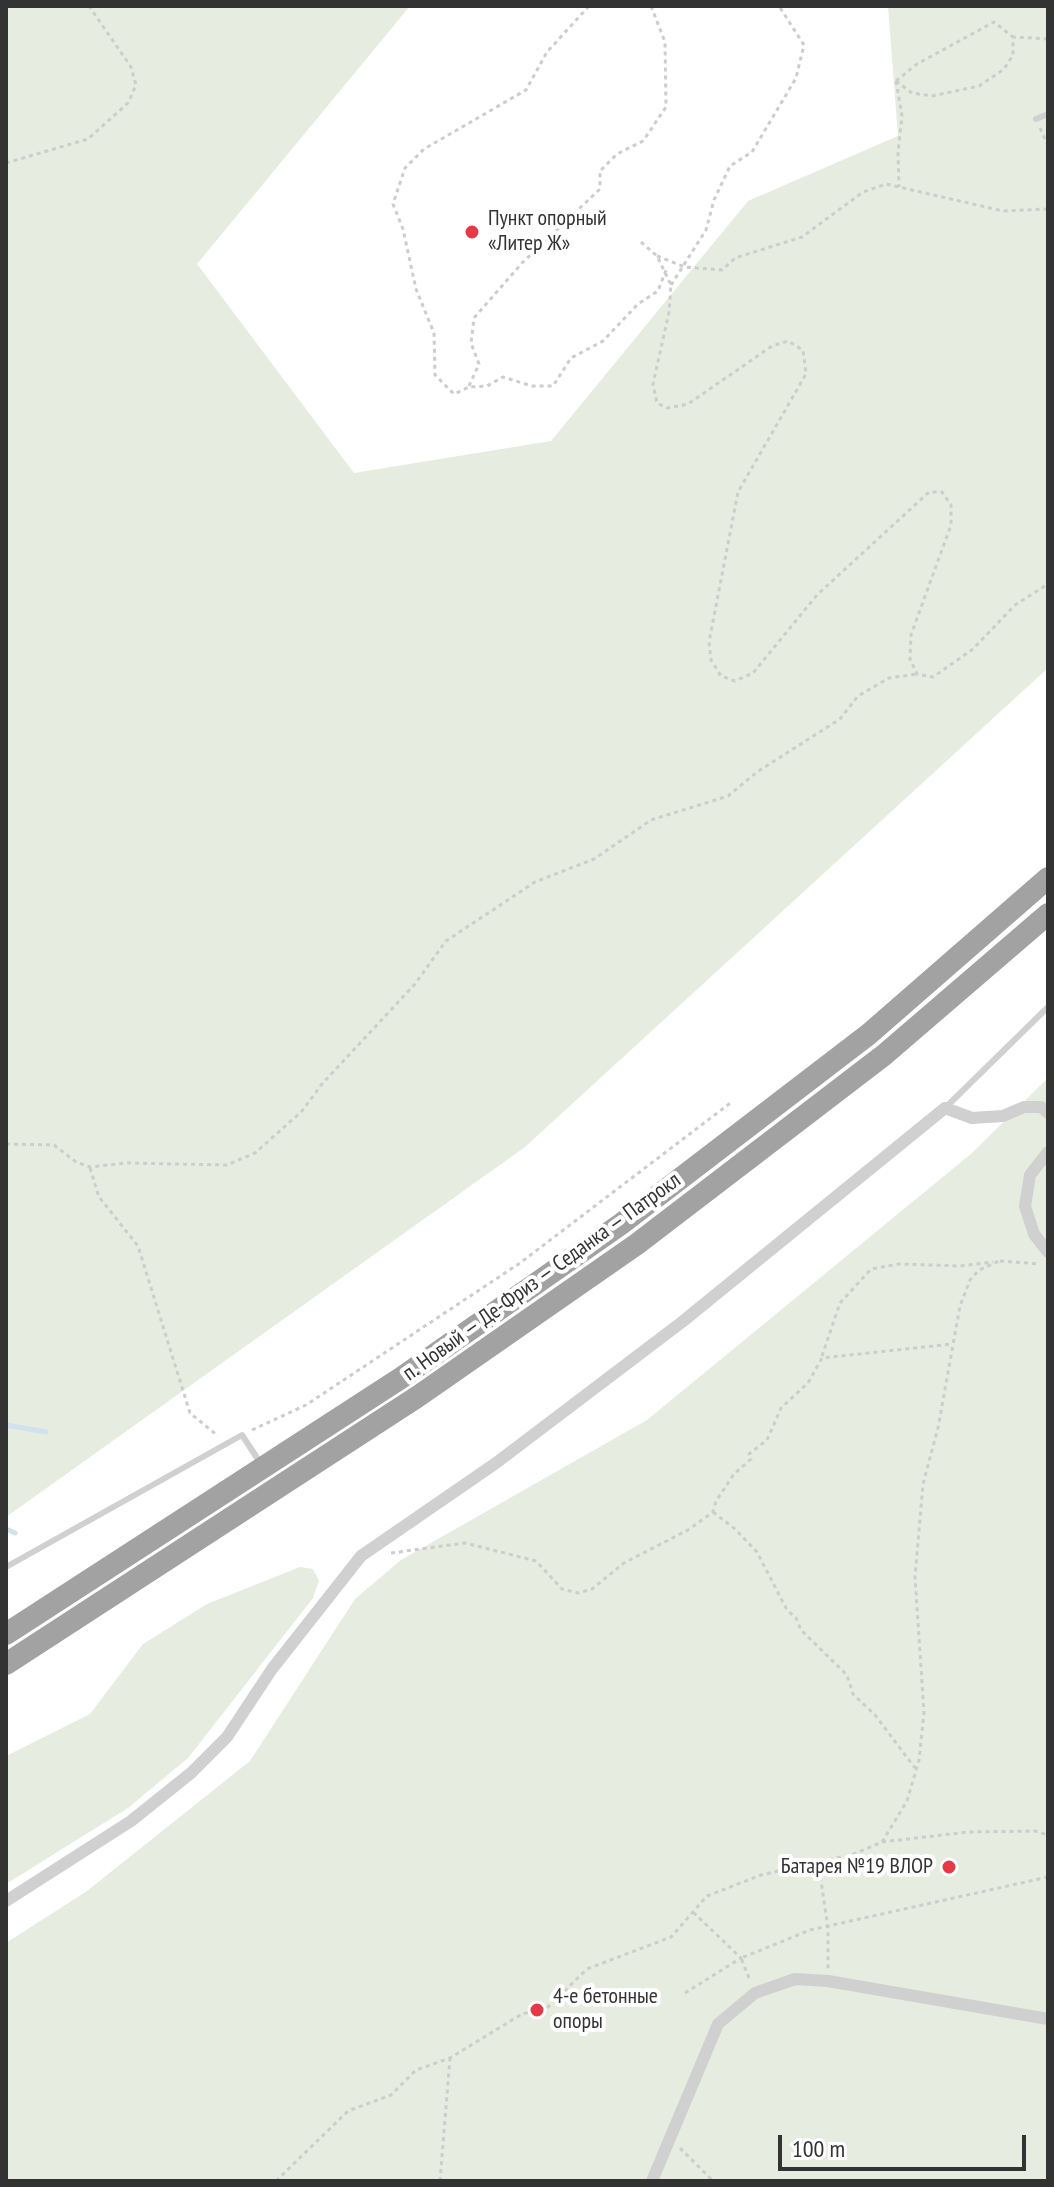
<!DOCTYPE html>
<meta charset="utf-8">
<style>
body{margin:0}
#map{position:relative;width:1054px;height:2187px;overflow:hidden;background:#fff;font-family:"PT Sans Narrow",sans-serif}
canvas{display:block}
.frame{position:absolute;inset:0;border:8px solid #333;pointer-events:none}
.scale{position:absolute;left:778px;top:2135px;width:248px;height:36px;box-sizing:border-box;border:4px solid #333;border-top:0;padding-left:10px;font-size:24px;line-height:28px;white-space:nowrap;color:#333;-webkit-text-stroke:6px #fff;paint-order:stroke}
</style>
<div id="map">
<canvas width="1054" height="2187"></canvas>
<div class="frame"></div>
<div class="scale">100 m</div>
</div>
<script>
const g = document.querySelector('canvas').getContext('2d');
g.lineJoin = 'round';
function paint(path, color) { g.fillStyle = color; g.fill(path, 'evenodd'); }
const toPath = rows => new Path2D(rows.map(r => 'M' + r).join(''));
function stroke(path, color, width, dash) { g.strokeStyle = color; g.lineWidth = width; g.lineCap = dash ? 'butt' : 'round'; g.setLineDash(dash || []); g.stroke(path); }
function label(font, color, halo, rows, align = 'center') {
  g.font = font + ' "PT Sans Narrow",sans-serif'; g.lineWidth = 8; g.setLineDash([]); g.textBaseline = 'middle'; g.strokeStyle = halo; g.fillStyle = color; for (const [text, x, y, turn = 0] of rows) {
    g.save(); g.translate(x, y); g.rotate((+turn || 0) * Math.PI / 180); g.textAlign = isNaN(turn) ? turn : align; if (halo) g.strokeText(text, 0, 0); g.fillText(text, 0, 0); g.restore();
  }
}
const green = toPath([
 [6,6,410,6,197,264,354,473,551,441,748,201,898,136,888,6,1048,6,1048,668,525,1147,6,1517],
 [1048,1078,1048,2181,6,2181,6,1943,87,1891,250,1761,355,1599,401,1560,647,1420,972,1153],
 [300,1567,313,1569,319,1581,313,1598,188,1758,128,1808,6,1884,6,1756,90,1714,143,1644,207,1604]
]);
const stream = toPath([
 [6,1425,46,1432],
 [6,1529,15,1533]
]);
const path = toPath([
 [589,6,547,52,526,90,424,149,405,168,393,204,403,229,416,289,434,333,435,375,454,394,469,387,487,386,503,377,532,386,553,386,571,358,603,341,638,304,658,291,666,270],
 [896,81,912,93,932,96,979,86,1004,69,1013,55,1013,37,1048,39],
 [896,81,917,64,994,22,1013,37],
 [896,81,902,116,898,152,899,187],
 [1040,128,1048,146],
 [6,163,88,139,128,103,136,85,131,67,89,6],
 [641,242,657,256,671,285,669,312,653,384,657,403,667,408,688,404,772,346,788,341,803,350,806,374,738,492,709,642,711,660,721,676,735,681,753,673,817,595,929,492,942,492,951,505,951,525,911,635,910,659,917,674,933,677,973,649,1015,605,1048,584],
 [657,256,685,267,722,270,735,258,802,237,863,192,886,184,1003,211,1048,209],
 [671,285,706,230,714,200,730,166,752,152,796,78,804,45,779,6],
 [469,386,479,364,471,343,474,318,522,263,600,189,600,171,617,154,643,141,666,107,665,42,651,6],
 [6,1144,54,1145,76,1162,90,1167,126,1163,227,1165,255,1153,302,1111,322,1084,415,984,446,941,535,882,594,859,651,820,728,796,757,772,840,719,858,696,889,678,917,674],
 [90,1168,99,1197,138,1246,190,1413,218,1436],
 [1000,1261,1040,1264],
 [822,1356,840,1303,871,1269,899,1264,960,1266,993,1262],
 [252,1430,306,1405,520,1263,733,1101],
 [713,1512,735,1529,757,1552,787,1610,796,1618,801,1630,847,1675,853,1694,875,1715,915,1768],
 [391,1553,465,1543,536,1561,562,1589,578,1593,592,1589,624,1563,688,1530,713,1512,716,1501,734,1474,751,1459,749,1454,767,1440,781,1408,808,1383,822,1358,952,1344],
 [882,1842,907,1801,919,1760,924,1713,915,1577,923,1484,938,1428,960,1306,970,1280,979,1270,999,1261],
 [818,1861,828,1928,828,1969],
 [749,1978,741,1958,810,1930,1048,1877],
 [685,1993,741,1958,694,1913],
 [680,2148,713,2181],
 [276,2181,348,2111,391,2095,416,2070,450,2058,522,2014,547,2008,587,1969,671,1937,707,1896,761,1875,854,1854,882,1842,968,1832,1035,1831,1048,1835],
 [440,2181,450,2058]
]);
const service = toPath([
 [1036,119,1048,114],
 [945,1108,1048,1007],
 [6,1567,242,1435,259,1461]
]);
const minor = toPath([
 [1048,1152,1030,1175,1025,1206,1034,1234,1048,1252],
 [6,1901,131,1821,191,1773,227,1737,272,1669,361,1556,496,1463,682,1322,945,1108,972,1118,1003,1116,1024,1107,1041,1107,1048,1113],
 [652,2181,718,2024,755,1993,795,1979,828,1981,1048,2019]
]);
const trunk = toPath([
 [6,1634,401,1378,621,1224,869,1034,1048,878],
 [6,1664,417,1397,637,1244,884,1055,1048,914]
]);
const markers = [
 [472,232,8,"#e63946"],
 [949,1867,8,"#e63946"],
 [537,2010,8,"#e63946"]
];
const poiNames = [
 ["Пункт опорный",488,219],
 ["«Литер Ж»",488,244],
 ["Батарея №19 ВЛОР",933,1867,"right"],
 ["4-е бетонные",553,1997],
 ["опоры",553,2022]
];
const streetNames = [
 ["п. Новый — Де-Фриз — Седанка — Патрокл",542,1277,-36]
];
paint(green, '#e6ecdf');
stroke(stream, '#cfe2ee', 5);
stroke(path, '#cdcdcd', 3, [4, 4]);
stroke(service, '#d0d0d0', 6);
stroke(minor, '#d0d0d0', 12);
stroke(trunk, '#a2a2a2', 22);
for (const [x, y, r, color] of markers) { const dot = new Path2D(); dot.arc(x, y, r, 0, 2 * Math.PI); g.fillStyle = color; g.fill(dot); stroke(dot, '#fff', 3); }
label('22px', '#333', '#fff', poiNames, 'left');
label('22px', '#333', '#fff', streetNames);
</script>
